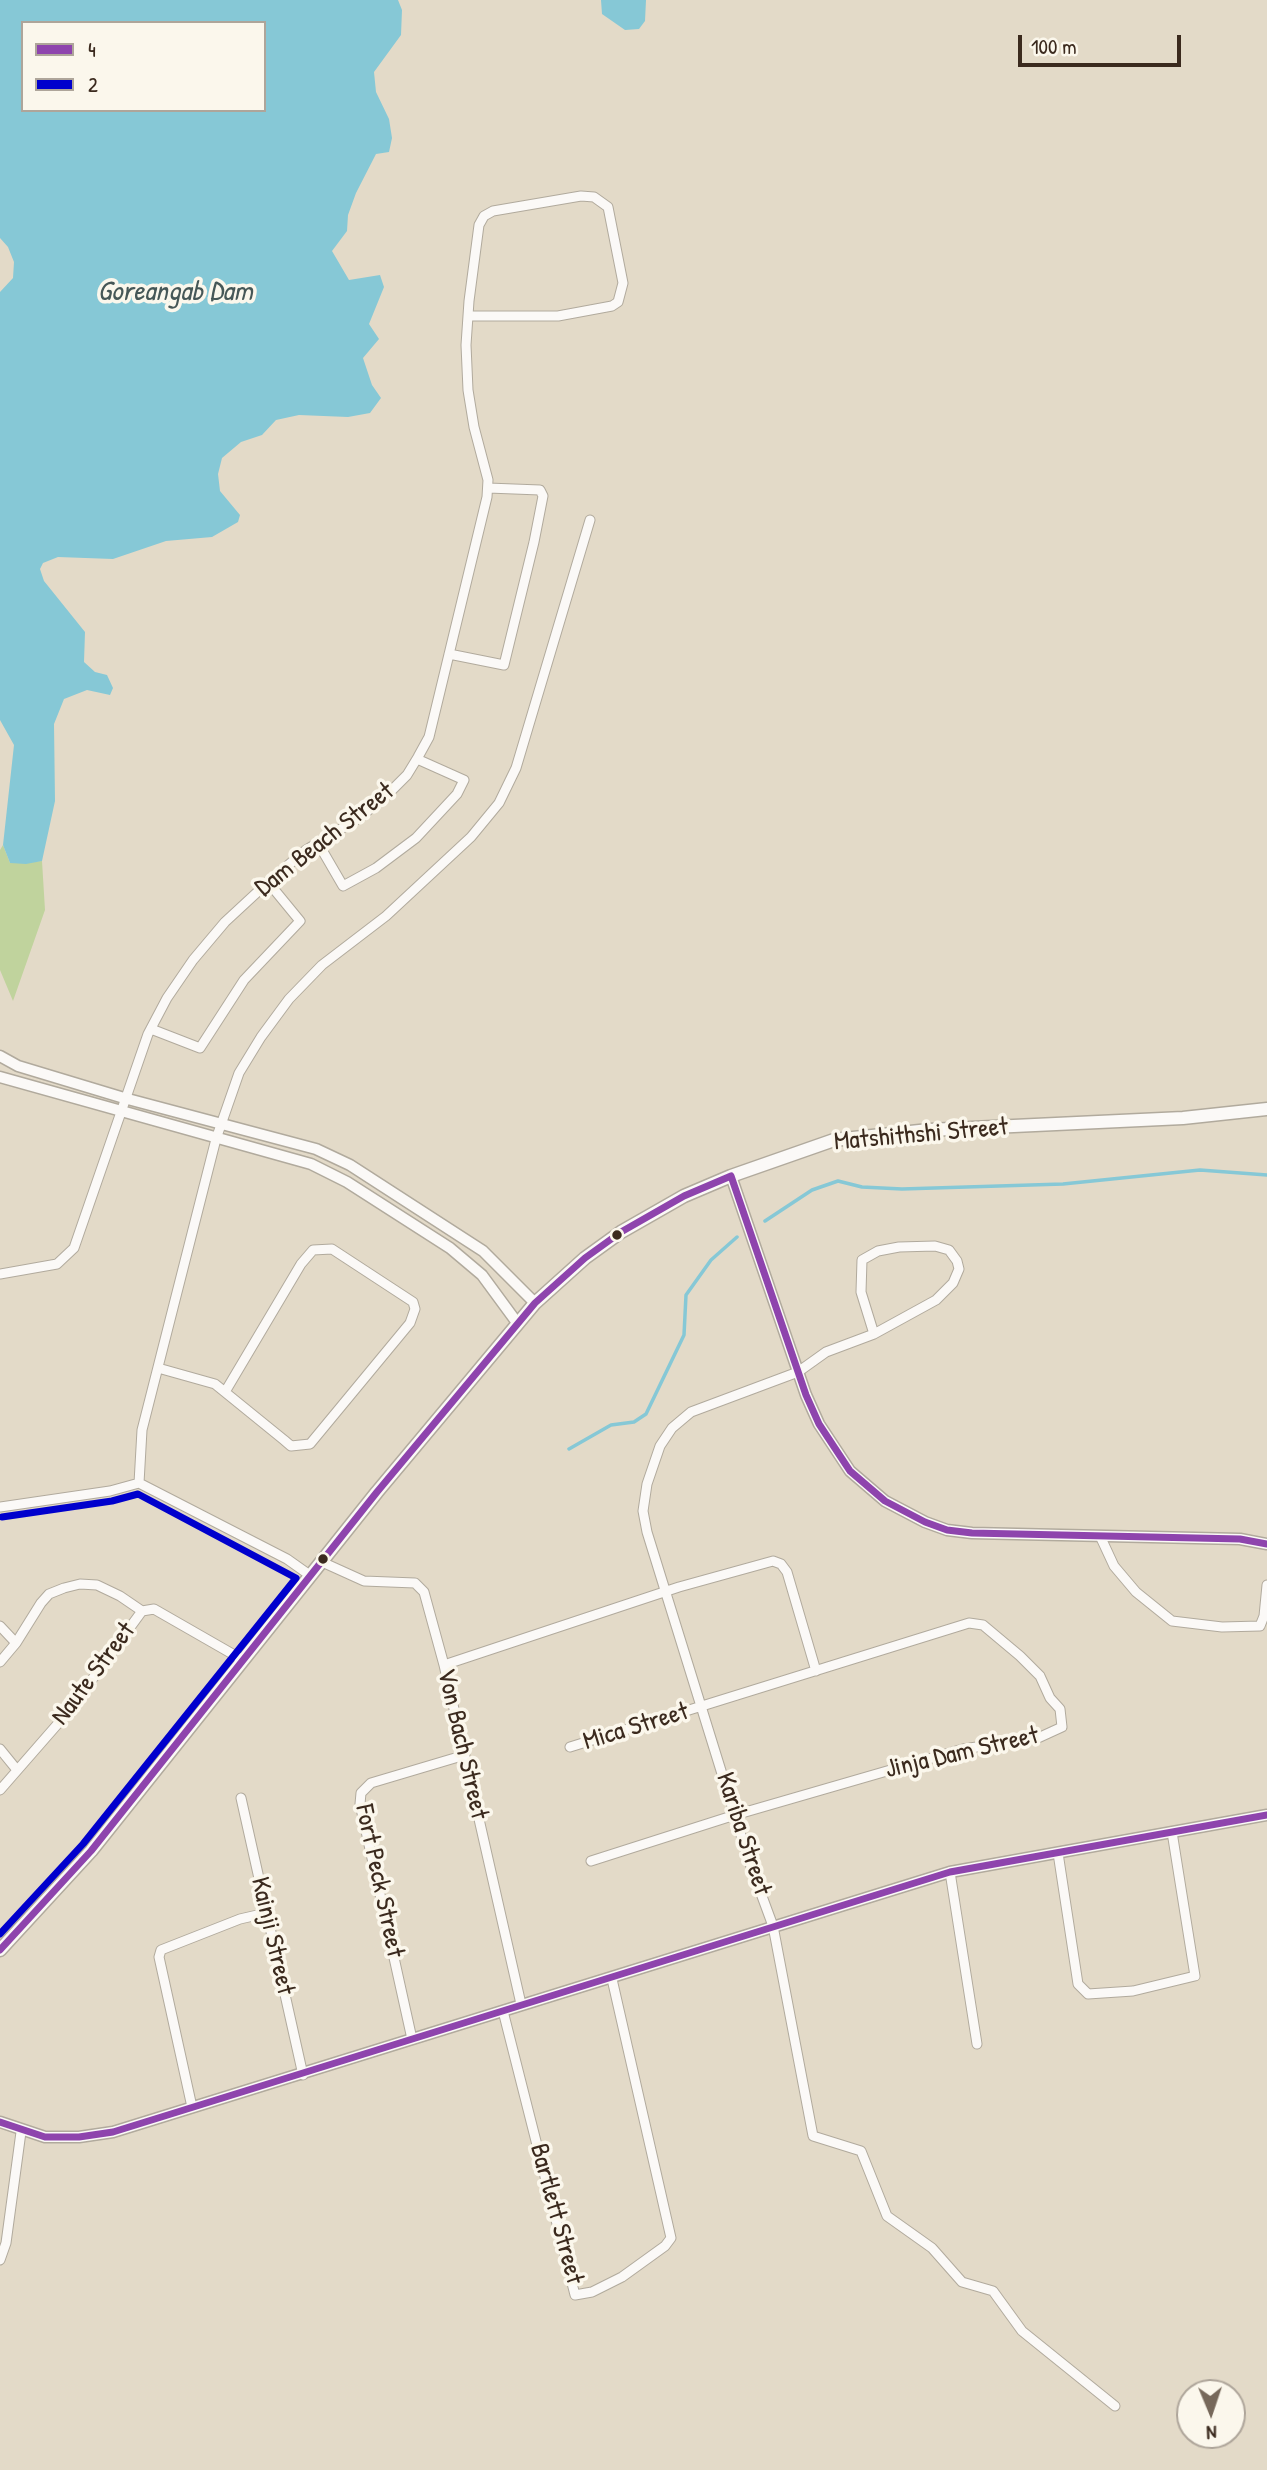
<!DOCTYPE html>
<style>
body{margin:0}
#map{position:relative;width:1267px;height:2470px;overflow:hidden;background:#e3dac8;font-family:"Patrick Hand",sans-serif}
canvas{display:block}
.legend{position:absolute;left:21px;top:21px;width:245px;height:91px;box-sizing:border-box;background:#fbf7ec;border:2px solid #aea59a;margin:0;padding:9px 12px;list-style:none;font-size:21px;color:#3b2a1e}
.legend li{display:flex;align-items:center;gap:14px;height:35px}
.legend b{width:35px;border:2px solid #aea59a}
.north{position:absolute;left:1176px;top:2379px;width:70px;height:70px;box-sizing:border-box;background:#fbf7ec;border:2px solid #aea59a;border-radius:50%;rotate:178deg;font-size:19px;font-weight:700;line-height:28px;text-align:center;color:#3b2a1e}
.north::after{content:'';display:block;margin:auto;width:24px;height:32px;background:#76685a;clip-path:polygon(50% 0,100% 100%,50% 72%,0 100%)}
.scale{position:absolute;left:1018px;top:35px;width:163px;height:32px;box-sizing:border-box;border:4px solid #3b2a1e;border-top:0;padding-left:9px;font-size:21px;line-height:24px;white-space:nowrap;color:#3b2a1e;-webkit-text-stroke:5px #fbf7ec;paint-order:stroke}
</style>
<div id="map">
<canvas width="1267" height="2470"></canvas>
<ul class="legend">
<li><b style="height:9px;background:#8e44ad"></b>4</li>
<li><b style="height:9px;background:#0000cd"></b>2</li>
</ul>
<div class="north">N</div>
<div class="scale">100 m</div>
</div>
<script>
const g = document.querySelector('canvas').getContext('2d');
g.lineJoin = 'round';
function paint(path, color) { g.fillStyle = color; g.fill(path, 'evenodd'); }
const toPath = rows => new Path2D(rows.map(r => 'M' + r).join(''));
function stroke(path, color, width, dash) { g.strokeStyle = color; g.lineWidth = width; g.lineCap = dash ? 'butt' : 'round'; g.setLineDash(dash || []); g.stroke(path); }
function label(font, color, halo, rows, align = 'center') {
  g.font = font + ' "Patrick Hand",sans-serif'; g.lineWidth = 7; g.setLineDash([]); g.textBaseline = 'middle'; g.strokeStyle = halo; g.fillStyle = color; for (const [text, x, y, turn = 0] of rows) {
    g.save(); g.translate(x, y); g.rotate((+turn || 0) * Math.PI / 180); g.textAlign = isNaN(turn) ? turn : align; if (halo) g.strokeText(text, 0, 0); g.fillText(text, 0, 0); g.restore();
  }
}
const green = toPath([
 [3,845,10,863,42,861,45,910,13,1001,0,970,0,850]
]);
const water = toPath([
 [0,0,398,0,402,10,401,35,374,72,376,92,389,119,392,138,389,152,376,154,356,193,348,215,347,231,332,251,349,280,380,275,384,287,369,324,379,339,363,358,372,385,381,398,370,413,348,417,299,415,276,420,262,435,241,442,222,458,218,474,220,491,240,515,238,522,212,537,166,541,113,559,58,557,43,563,40,569,44,581,85,632,84,662,95,672,107,675,113,688,110,695,87,690,64,699,54,724,55,801,42,861,26,864,10,863,3,845,14,745,0,720,0,292,13,278,14,262,8,247,0,238],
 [23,23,264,23,264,110,23,110],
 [601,0,646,0,645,21,639,29,625,30,602,14]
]);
const stream = toPath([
 [765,1221,812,1190,838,1181,862,1187,902,1189,1063,1184,1200,1170,1267,1175],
 [569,1449,611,1425,634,1422,646,1414,684,1335,686,1295,711,1260,737,1237]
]);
const minor = toPath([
 [449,654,504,665,534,542,543,496,540,490,488,488],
 [318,843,343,886,376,868,416,838,457,794,464,780,417,759],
 [151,1029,200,1048,244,980,300,921,268,882],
 [0,1274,57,1264,74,1248,148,1034,167,998,193,960,225,922,265,885,306,850,359,818,390,792,407,775,418,757,429,737,487,497,488,480,474,427,468,390,466,345,469,301,479,225,484,216,493,211,581,196,594,197,608,207,623,283,618,302,612,306,558,316,468,316],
 [874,1334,861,1292,862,1260,878,1251,899,1247,935,1246,949,1250,957,1261,959,1269,953,1283,936,1300,874,1334,826,1352,798,1372,691,1412,672,1428,660,1446,647,1484,643,1511,647,1532,749,1861,773,1926,813,2136,861,2151,887,2216,932,2248,962,2282,993,2291,1022,2331,1115,2406],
 [158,1368,215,1384,284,1440,291,1446,310,1444,410,1323,415,1309,413,1302,332,1249,313,1250,301,1264,225,1392],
 [139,1483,142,1430,216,1139,239,1073,261,1037,289,999,322,965,386,916,471,837,499,803,516,768,590,520],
 [0,1507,110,1491,139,1483,287,1559,311,1576],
 [1101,1538,1114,1566,1136,1592,1172,1621,1222,1627,1260,1626,1264,1616,1267,1585],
 [322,1562,364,1581,415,1583,424,1592,444,1665,521,2004],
 [0,1626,16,1643],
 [0,1662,16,1643,41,1603,49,1594,64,1588,80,1584,97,1585,120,1596,142,1611],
 [444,1665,679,1587,773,1561,781,1564,787,1572,816,1671],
 [570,1747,969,1623,983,1625,1020,1656,1040,1676,1050,1698,1060,1709,1062,1727,1038,1738,963,1749,735,1815,591,1861],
 [0,1749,17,1770],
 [0,1790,69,1711,142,1611,154,1609,243,1660],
 [241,1798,303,2075],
 [1058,1853,1078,1984,1088,1994,1133,1991,1195,1976,1172,1832],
 [950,1872,977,2044],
 [503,2011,575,2295,592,2292,622,2277,665,2246,671,2238,612,1979],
 [412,2039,360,1804,361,1793,371,1783,465,1755],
 [192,2107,159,1957,161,1950,240,1919,266,1913],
 [0,2260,6,2243,21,2132]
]);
const tertiary = toPath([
 [0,1056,18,1066,124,1098,316,1149,350,1165,483,1251,535,1303],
 [0,1077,311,1164,347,1182,450,1248,482,1275,518,1324],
 [731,1176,806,1395,819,1424,850,1471,885,1501,925,1522,947,1530,972,1533,1240,1539,1267,1544],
 [0,2122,45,2137,79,2137,113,2132,950,1872,1267,1815]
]);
const secondary = toPath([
 [0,1950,91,1851,377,1492,535,1303,585,1258,621,1232,684,1196,731,1176,834,1140,929,1130,1183,1118,1267,1109]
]);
const bus1 = toPath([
 [731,1176,806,1395,819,1424,850,1471,885,1501,925,1522,947,1530,972,1533,1240,1539,1267,1544],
 [0,1950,91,1851,377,1492,535,1303,585,1258,621,1232,684,1196,731,1176],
 [0,2122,45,2137,79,2137,113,2132,950,1872,1267,1815]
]);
const bus2 = toPath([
 [0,1934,83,1844,296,1578,138,1494,112,1501,2,1517]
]);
const markers = [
 [617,1235,6,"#3b2a1e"],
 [323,1559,6,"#3b2a1e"]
];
const streetNames = [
 ["Dam Beach Street",325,840,-38],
 ["Matshithshi Street",921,1135,-5],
 ["Naute Street",94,1674,-53],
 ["Mica Street",636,1727,-17],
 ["Von Bach Street",462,1744,77],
 ["Jinja Dam Street",962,1753,-13],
 ["Kariba Street",743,1834,72],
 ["Fort Peck Street",379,1881,78],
 ["Kainji Street",272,1936,77],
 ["Bartlett Street",556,2214,75]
];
const waterNames = [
 ["Goreangab Dam",175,293]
];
paint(green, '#c0d39d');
paint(water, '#86c8d6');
stroke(stream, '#86c8d6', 3.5);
stroke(minor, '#b1aa9d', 11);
stroke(tertiary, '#b1aa9d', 13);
stroke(secondary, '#b1aa9d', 15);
stroke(minor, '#fbf9f7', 9);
stroke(tertiary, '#fbf9f7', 10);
stroke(secondary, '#fbf9f7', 12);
stroke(bus1, '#8e44ad', 7);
stroke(bus2, '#0000cd', 7);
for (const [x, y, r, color] of markers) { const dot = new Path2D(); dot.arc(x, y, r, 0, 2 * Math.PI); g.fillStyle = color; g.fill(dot); stroke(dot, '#fbf7ec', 2.5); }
label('26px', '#3b2a1e', '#fbf7ec', streetNames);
label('italic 28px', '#465757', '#fbf7ec', waterNames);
</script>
